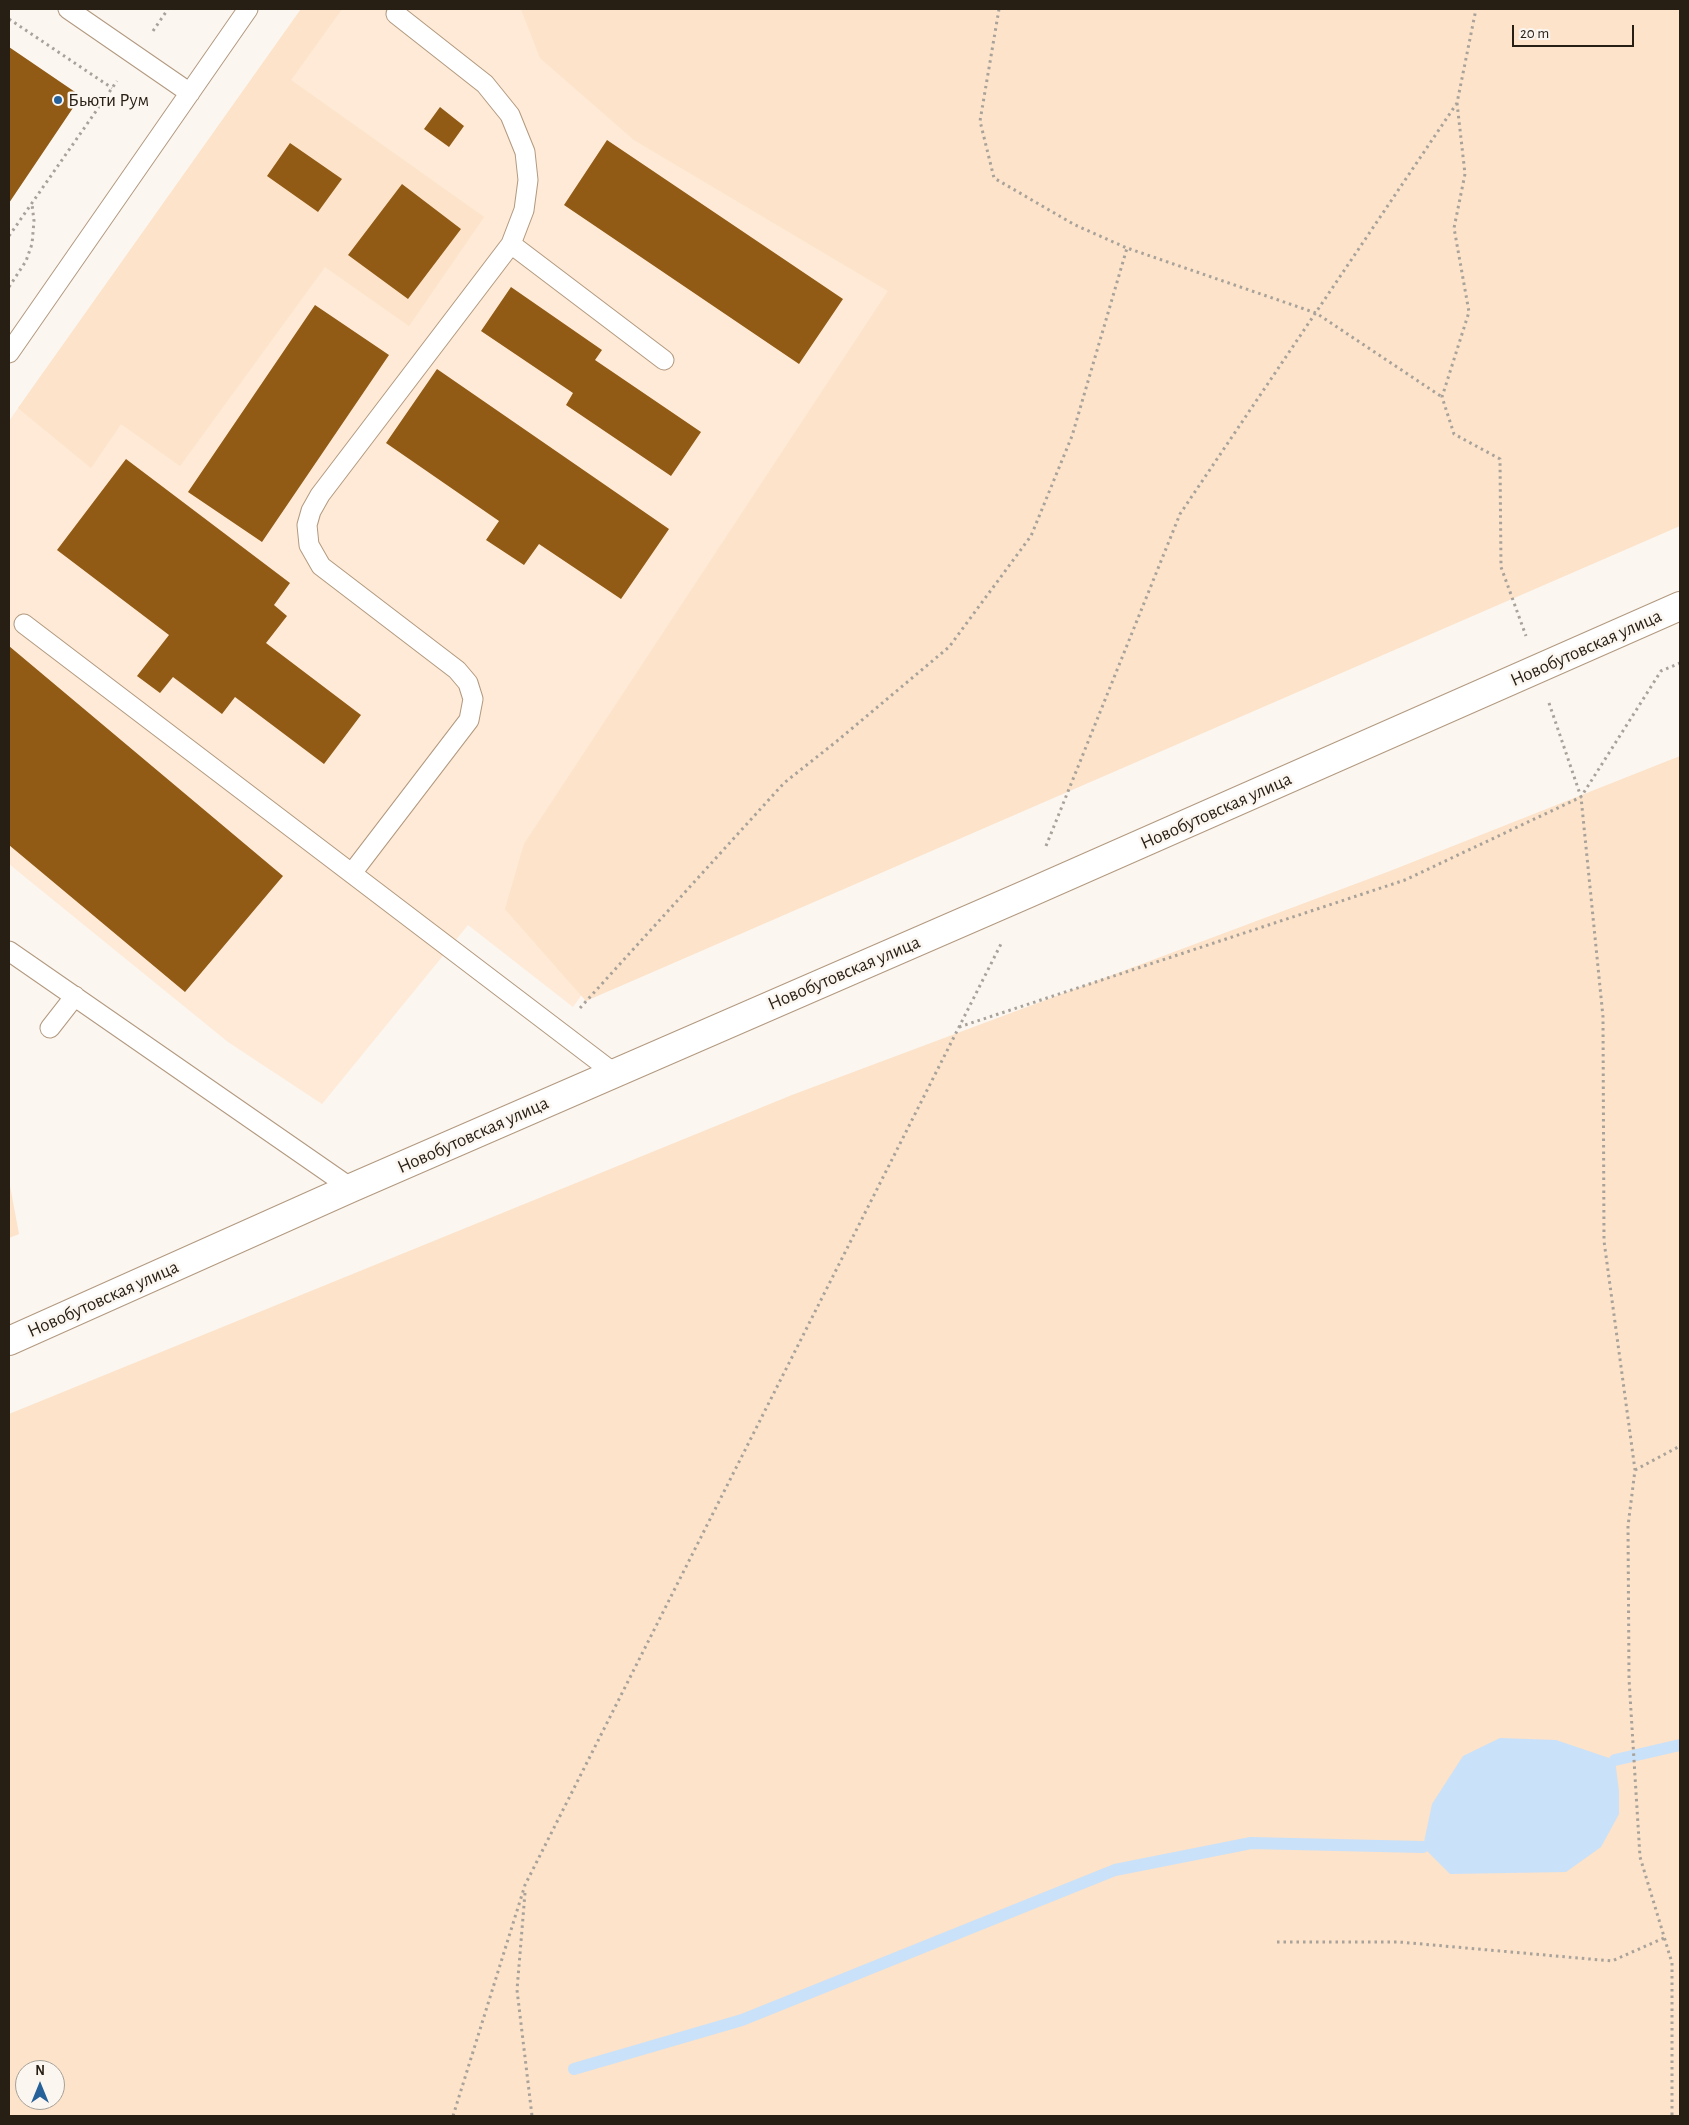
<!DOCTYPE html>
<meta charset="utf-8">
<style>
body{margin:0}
#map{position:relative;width:1689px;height:2125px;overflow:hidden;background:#fbf6f0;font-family:"Alegreya Sans",sans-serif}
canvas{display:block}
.frame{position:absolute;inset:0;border:10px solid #271e14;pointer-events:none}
.north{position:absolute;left:15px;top:2060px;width:50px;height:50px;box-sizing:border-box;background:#fbf6f0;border:1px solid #a6a098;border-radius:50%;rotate:0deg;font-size:14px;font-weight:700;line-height:20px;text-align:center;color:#271e14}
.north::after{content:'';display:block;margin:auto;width:18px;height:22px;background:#276199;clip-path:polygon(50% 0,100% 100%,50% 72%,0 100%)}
.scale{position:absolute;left:1512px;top:25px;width:122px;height:22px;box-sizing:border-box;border:2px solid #271e14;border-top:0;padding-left:6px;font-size:15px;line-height:18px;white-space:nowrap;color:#271e14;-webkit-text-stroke:4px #fbf6f0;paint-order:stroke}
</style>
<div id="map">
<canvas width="1689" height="2125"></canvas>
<div class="frame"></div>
<div class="north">N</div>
<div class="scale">20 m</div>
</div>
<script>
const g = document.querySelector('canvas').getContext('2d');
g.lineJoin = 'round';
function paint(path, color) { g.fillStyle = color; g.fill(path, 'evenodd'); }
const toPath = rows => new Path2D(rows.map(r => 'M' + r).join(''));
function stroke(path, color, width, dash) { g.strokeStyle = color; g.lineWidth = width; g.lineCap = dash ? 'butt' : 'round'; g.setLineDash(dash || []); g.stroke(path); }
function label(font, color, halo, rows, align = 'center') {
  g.font = font + ' "Alegreya Sans",sans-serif'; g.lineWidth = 5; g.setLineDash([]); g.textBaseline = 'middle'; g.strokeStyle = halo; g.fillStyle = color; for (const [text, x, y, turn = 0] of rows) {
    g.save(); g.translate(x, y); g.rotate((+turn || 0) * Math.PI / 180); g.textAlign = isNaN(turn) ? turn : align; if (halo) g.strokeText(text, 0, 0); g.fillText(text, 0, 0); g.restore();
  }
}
const built = toPath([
 [301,9,634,9,1008,322,674,865,573,1007,468,925,322,1104,228,1042,9,864,9,421]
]);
const green = toPath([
 [301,9,342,9,291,80,484,217,409,326,325,267,180,466,121,424,91,468,18,408],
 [521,9,1680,9,1680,526,586,1001,505,909,524,844,888,291,634,140,540,58],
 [1680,756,1680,2116,9,2116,9,1414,792,1095,1390,871],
 [25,2070,55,2070,55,2100,25,2100],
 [9,1185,10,1186,19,1234,9,1238]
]);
const water = toPath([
 [1500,1738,1556,1740,1615,1760,1619,1791,1619,1814,1601,1847,1566,1872,1450,1874,1423,1847,1432,1804,1463,1756]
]);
const stream = toPath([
 [1615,1760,1680,1745],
 [574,2069,742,2020,1115,1870,1251,1843,1423,1847]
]);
const building = toPath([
 [9,47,81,96,9,203],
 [440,107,464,126,449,147,424,129],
 [607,140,843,299,799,364,564,205],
 [290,143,342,179,318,212,267,176],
 [402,184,461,229,408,299,348,255],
 [511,287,602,350,595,360,701,432,671,476,566,405,573,393,481,331],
 [315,305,389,355,262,542,188,492],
 [437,369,669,529,621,599,539,544,524,565,486,540,499,521,386,443],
 [126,459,290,583,274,605,287,616,266,643,361,715,324,764,235,697,222,714,173,677,160,693,137,676,169,635,57,550],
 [9,646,283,876,185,992,9,845]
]);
const path = toPath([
 [999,9,980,121,994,178,1075,225,1127,248,1316,313,1442,397],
 [9,19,112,88],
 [153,31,168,9],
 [1457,103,1465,174,1454,228,1469,312,1442,397,1454,434,1500,459,1501,567,1526,636],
 [9,236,117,81],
 [9,287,26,261,32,244,34,221,32,204],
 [1549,703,1581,797,1603,1017,1604,1241,1635,1470,1628,1526,1629,1679,1640,1857,1672,1963,1672,2116],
 [1046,846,1180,514,1457,103,1476,9],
 [580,1008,784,783,837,741,949,647,1031,536,1072,436,1127,248],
 [959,1027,1405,880,1581,797,1661,671,1680,663],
 [1635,1470,1680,1446],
 [525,1893,517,1990,532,2116],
 [1277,1942,1399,1942,1612,1961,1664,1938],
 [453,2116,525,1885,1001,944]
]);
const service = toPath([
 [68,9,190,93],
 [511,244,664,360],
 [9,353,248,9],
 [24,624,614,1073],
 [352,873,469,720,473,699,468,683,457,670,321,566,309,545,307,525,311,511,320,495,511,244,524,210,528,180,525,152,510,115,485,84,396,14],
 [9,951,351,1188],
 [50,1028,75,996]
]);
const tertiary = toPath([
 [9,1341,351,1188,1027,894,1680,606]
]);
const markers = [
 [58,100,5,"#276199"]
];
const poiNames = [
 ["Бьюти Рум",68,100]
];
const streetNames = [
 ["Новобутовская улица",1586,648,-24],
 ["Новобутовская улица",1216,811,-24],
 ["Новобутовская улица",844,973,-23],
 ["Новобутовская улица",473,1135,-24],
 ["Новобутовская улица",103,1299,-24]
];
paint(built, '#feead6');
paint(green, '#fce3c9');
paint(water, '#cae1fa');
stroke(stream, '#cae1fa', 12);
paint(building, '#915b15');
stroke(service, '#b2997f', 21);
stroke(tertiary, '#b2997f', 30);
stroke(path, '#a8a29a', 3, [2.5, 4]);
stroke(service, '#fff', 19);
stroke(tertiary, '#fff', 28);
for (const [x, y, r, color] of markers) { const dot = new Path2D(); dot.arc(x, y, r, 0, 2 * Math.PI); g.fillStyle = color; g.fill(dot); stroke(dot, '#fbf6f0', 2); }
label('19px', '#271e14', '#fbf6f0', poiNames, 'left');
label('19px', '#271e14', '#fbf6f0', streetNames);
</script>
